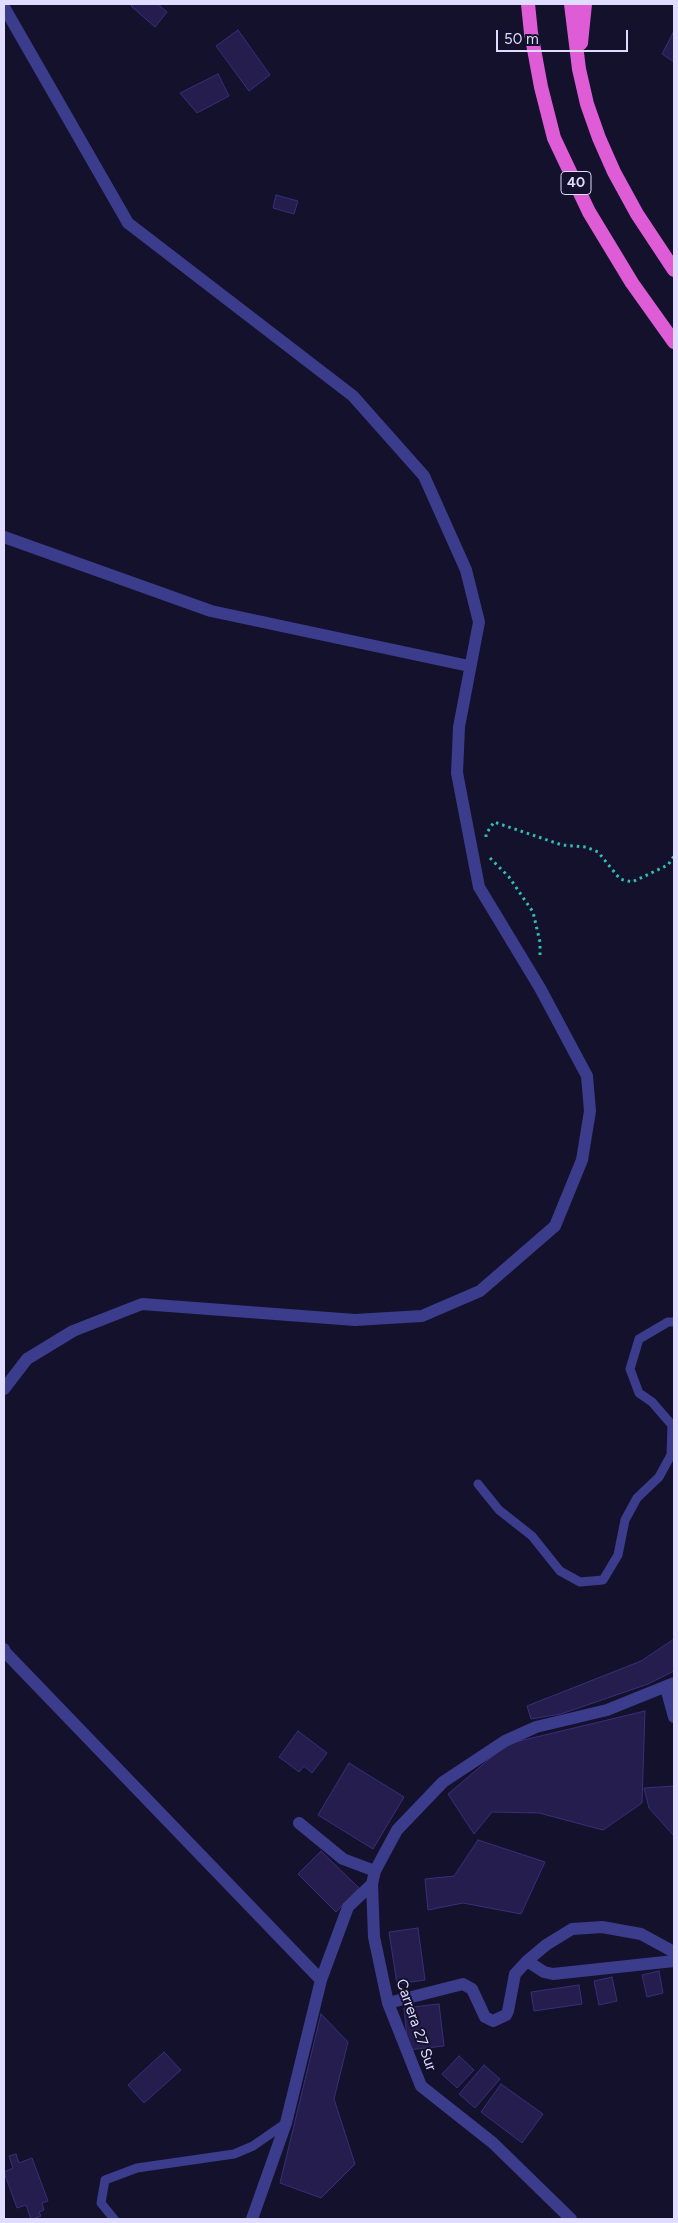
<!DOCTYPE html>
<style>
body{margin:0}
#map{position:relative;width:678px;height:2223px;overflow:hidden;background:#14112c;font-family:Figtree,sans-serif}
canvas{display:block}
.frame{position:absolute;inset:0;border:5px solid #dfdcff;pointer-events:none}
.scale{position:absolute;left:496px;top:30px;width:132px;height:22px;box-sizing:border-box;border:2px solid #dfdcff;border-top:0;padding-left:6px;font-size:15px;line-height:18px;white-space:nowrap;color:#dfdcff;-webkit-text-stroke:4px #14112c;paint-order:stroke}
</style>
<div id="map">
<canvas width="678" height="2223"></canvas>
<div class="frame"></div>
<div class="scale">50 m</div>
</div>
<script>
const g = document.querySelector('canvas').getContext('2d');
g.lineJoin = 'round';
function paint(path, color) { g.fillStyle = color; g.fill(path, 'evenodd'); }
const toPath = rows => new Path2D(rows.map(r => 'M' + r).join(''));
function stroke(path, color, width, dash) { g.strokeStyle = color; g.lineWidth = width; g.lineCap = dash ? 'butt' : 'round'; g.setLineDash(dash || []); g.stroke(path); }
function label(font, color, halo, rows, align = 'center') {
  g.font = font + ' Figtree,sans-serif'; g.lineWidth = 4; g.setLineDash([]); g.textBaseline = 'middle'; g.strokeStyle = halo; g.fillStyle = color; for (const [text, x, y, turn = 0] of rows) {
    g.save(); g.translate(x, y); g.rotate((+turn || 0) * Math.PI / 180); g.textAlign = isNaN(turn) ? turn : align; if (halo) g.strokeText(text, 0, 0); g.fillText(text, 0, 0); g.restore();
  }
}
const building = toPath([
 [133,4,158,4,167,12,155,27,131,6,133,4],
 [238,30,270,75,249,91,216,46,238,30],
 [674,31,674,62,662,54,674,31],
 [218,74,229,96,197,113,180,93,218,74],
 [276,195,298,201,294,214,273,208,276,195],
 [674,1639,674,1671,648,1684,561,1714,531,1719,527,1706,641,1661,674,1639],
 [645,1711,642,1803,603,1830,539,1813,492,1812,474,1834,448,1794,507,1744,645,1711],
 [298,1731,327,1753,312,1773,304,1766,299,1772,279,1757,298,1731],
 [349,1763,404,1797,373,1849,318,1815,349,1763],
 [674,1786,674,1836,649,1808,644,1788,674,1786],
 [478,1840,545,1862,521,1914,463,1903,428,1910,425,1879,454,1876,478,1840],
 [321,1851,359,1888,336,1912,298,1874,321,1851],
 [418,1928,425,1980,397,1984,389,1932,418,1928],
 [659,1971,663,1993,647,1997,642,1975,659,1971],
 [612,1977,617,2001,599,2005,594,1981,612,1977],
 [579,1985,582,2004,534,2011,531,1992,579,1985],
 [439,2004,444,2046,408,2050,404,2008,439,2004],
 [321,2014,348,2042,334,2099,355,2164,321,2198,280,2183,321,2014],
 [164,2052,181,2070,144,2103,128,2085,164,2052],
 [459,2056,474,2070,457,2088,442,2074,459,2056],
 [484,2065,500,2079,475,2108,459,2094,484,2065],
 [501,2084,543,2114,522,2143,481,2112,501,2084],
 [16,2154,19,2163,32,2158,48,2201,42,2203,44,2210,39,2212,41,2216,33,2219,31,2219,26,2205,17,2208,4,2172,13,2168,9,2156,16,2154]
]);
const path = toPath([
 [486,837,486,834,494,822,562,845,586,847,598,852,620,879,632,882,668,865,674,856],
 [490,858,509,877,533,912,540,942,540,957]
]);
const service = toPath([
 [478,1484,499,1510,532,1536,560,1571,580,1582,603,1580,618,1555,625,1520,637,1498,659,1477,671,1455,672,1425,652,1402,639,1393,630,1369,639,1339,668,1322,674,1322],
 [114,2219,101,2203,105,2180,137,2168,234,2154,253,2146,286,2123]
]);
const minor = toPath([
 [4,7,128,223,353,396,424,476,466,570,479,622,459,727,457,773,479,887,540,988,587,1076,590,1111,582,1160,555,1226,480,1291,422,1316,355,1320,142,1304,73,1331,27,1359,4,1389],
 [4,537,211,611,469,666],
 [4,1649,5,1652,321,1980],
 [666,1688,674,1717],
 [299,1823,343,1859,375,1871],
 [527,1961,544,1972,553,1974,674,1961],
 [388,2003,463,1984,472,1989,485,2017,493,2021,506,2015,508,2011,515,1974,527,1961,546,1945,572,1929,602,1927,641,1934,674,1952],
 [252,2219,286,2123,321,1980,348,1907,372,1884],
 [571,2219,493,2143,421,2086,388,2003,374,1937,372,1884,375,1871,397,1830,443,1782,505,1741,536,1727,607,1710,674,1683]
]);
const trunk = toPath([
 [528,4,531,33,541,87,554,138,589,212,632,283,674,342],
 [571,4,579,69,587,104,599,138,614,172,637,214,674,270],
 [581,43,585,4]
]);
const shields = [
 [576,183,30]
];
const shieldNames = [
 ["40",576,183]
];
const streetNames = [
 ["Carrera 27 Sur",416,2025,71]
];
paint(building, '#241d4e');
stroke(building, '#3a2e7a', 1);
stroke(path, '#2fc0b1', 3, [2.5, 4]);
stroke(service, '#3b3c8c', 9);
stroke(minor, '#3b3c8c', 12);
stroke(trunk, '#de5dd7', 14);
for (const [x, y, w] of shields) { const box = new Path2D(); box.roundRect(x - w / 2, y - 11.5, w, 23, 4); g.fillStyle = '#14112c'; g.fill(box); stroke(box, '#dfdcff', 1); }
label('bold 14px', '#dfdcff', null, shieldNames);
label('15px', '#dfdcff', '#14112c', streetNames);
</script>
